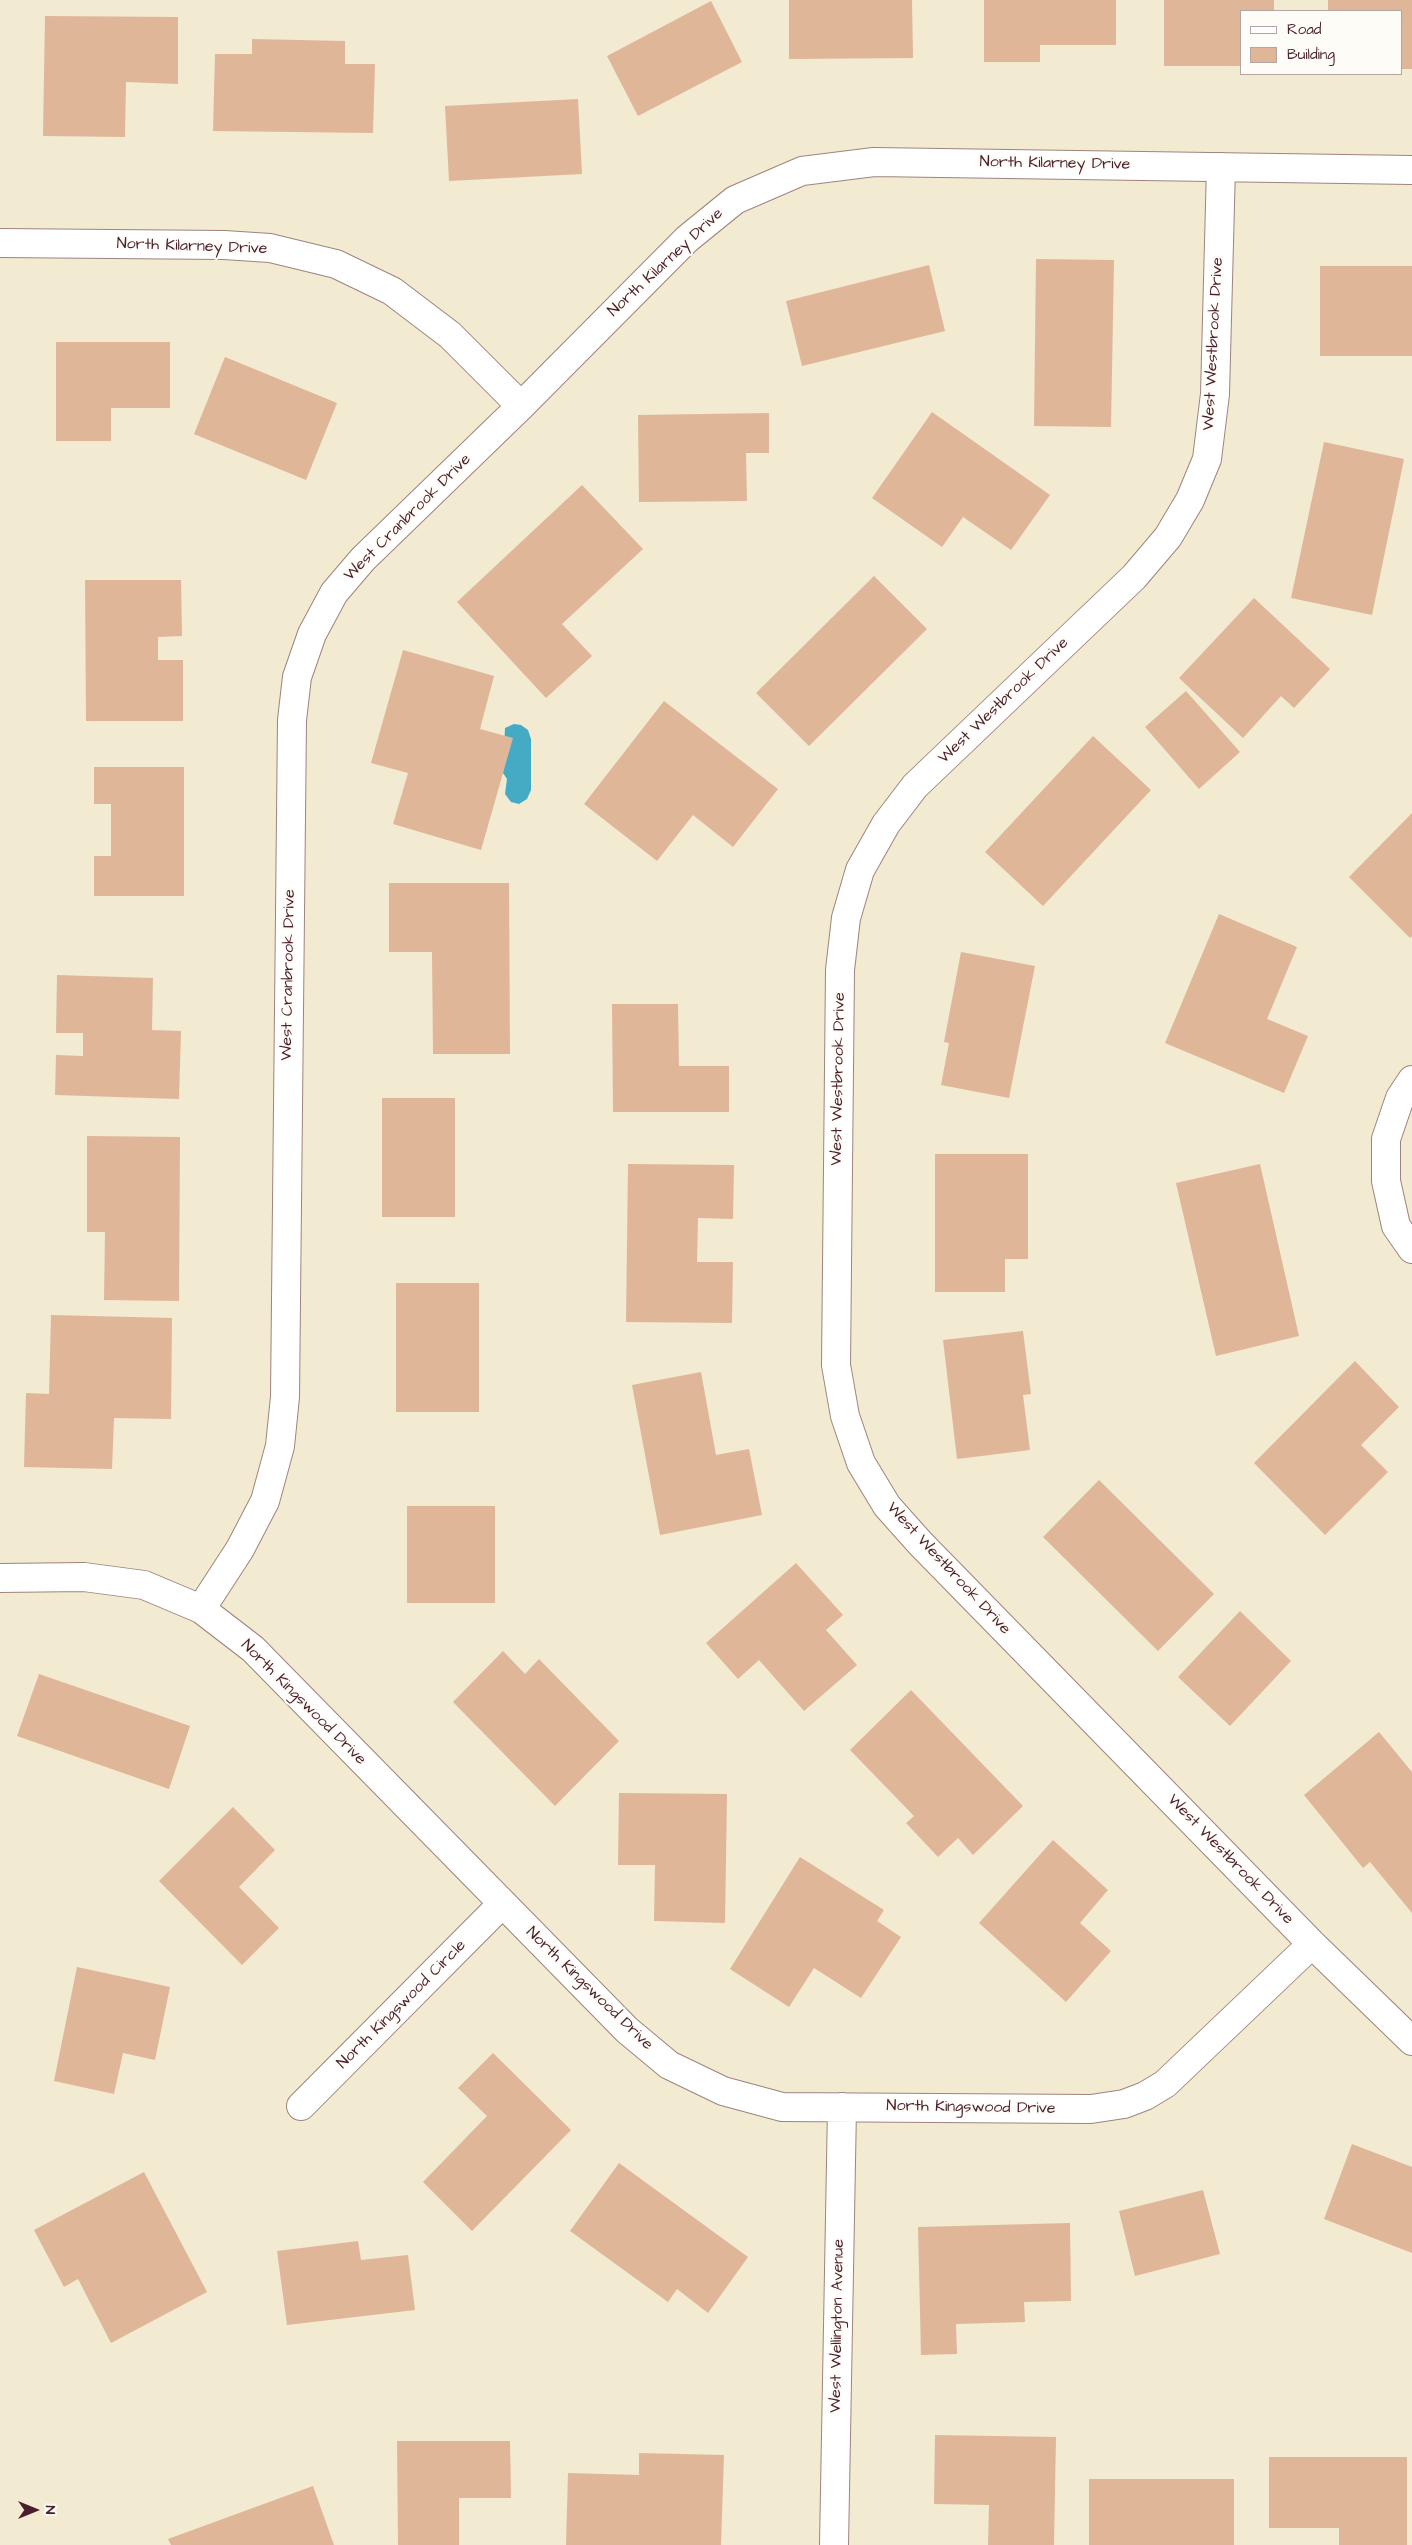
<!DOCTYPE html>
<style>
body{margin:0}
#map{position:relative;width:1412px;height:2545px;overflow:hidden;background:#f2ead1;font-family:"Architects Daughter",sans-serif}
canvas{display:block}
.legend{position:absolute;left:1240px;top:10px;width:162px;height:65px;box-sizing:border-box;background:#fdfcf7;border:1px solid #b5a4a5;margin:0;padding:6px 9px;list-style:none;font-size:15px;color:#4a1f2b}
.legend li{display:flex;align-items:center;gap:10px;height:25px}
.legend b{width:25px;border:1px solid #b5a4a5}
.north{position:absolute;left:10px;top:2485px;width:50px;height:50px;-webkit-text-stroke:4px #fdfcf7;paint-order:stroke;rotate:90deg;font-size:14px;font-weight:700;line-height:20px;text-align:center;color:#4a1f2b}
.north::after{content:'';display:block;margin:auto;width:18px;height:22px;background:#4a1f2b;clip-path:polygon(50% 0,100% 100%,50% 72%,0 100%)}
</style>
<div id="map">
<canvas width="1412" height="2545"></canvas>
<ul class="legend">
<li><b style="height:6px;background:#fff"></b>Road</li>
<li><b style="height:14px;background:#e0b699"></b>Building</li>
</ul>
<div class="north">N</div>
</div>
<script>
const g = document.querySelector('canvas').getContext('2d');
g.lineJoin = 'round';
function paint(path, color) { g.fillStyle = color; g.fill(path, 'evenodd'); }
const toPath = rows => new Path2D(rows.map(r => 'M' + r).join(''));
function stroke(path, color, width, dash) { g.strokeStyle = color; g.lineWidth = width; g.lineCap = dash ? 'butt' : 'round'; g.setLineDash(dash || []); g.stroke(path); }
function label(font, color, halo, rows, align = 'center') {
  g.font = font + ' "Architects Daughter",sans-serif'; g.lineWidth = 4.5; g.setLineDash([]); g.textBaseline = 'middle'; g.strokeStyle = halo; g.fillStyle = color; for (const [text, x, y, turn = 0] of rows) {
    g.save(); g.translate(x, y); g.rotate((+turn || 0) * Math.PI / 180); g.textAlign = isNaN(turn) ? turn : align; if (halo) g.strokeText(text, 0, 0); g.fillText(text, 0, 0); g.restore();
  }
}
const water = toPath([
 [514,724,521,725,528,730,531,739,531,790,527,799,519,804,511,802,505,794,507,779,503,773,505,728]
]);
const building = toPath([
 [789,0,912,0,913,58,789,59],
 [984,0,1116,0,1116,45,1040,45,1040,62,984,62],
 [1164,0,1274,0,1274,11,1241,11,1241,66,1164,66],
 [1328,0,1412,0,1412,69,1401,69,1401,11,1328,11],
 [711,1,742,62,638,116,607,56],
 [45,16,178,17,178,84,126,82,125,137,43,136],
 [252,39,345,41,345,64,375,64,373,133,213,131,215,54,252,54],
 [578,99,582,174,449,181,445,106],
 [1036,259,1114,260,1111,427,1034,426],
 [929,265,945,331,802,366,786,301],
 [1320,266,1412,266,1412,356,1320,356],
 [56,342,170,342,170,408,111,408,111,441,56,441],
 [225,357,337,403,306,480,194,434],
 [932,412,1050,495,1011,550,963,517,942,547,872,498],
 [769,413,769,453,746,453,747,501,639,502,638,415],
 [1324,442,1404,459,1372,615,1291,598],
 [582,485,643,549,562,624,592,656,546,698,457,602],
 [874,576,927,629,809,746,756,693],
 [85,580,181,580,182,636,158,637,158,660,183,660,183,721,86,721],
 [1254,598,1330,669,1294,708,1281,696,1243,738,1179,678],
 [403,650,494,676,480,729,513,738,481,850,393,824,408,773,371,763],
 [1186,691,1240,752,1199,789,1145,727],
 [664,701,778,789,733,847,693,815,657,861,584,804],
 [1093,736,1151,790,1043,906,985,852],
 [94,767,184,767,184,896,94,896,94,856,111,856,111,804,94,804],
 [1412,813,1412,936,1410,938,1349,877],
 [389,883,509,883,510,1054,433,1054,432,952,389,952],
 [1219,914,1297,947,1267,1019,1308,1036,1284,1093,1165,1043],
 [961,952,1035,966,1009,1098,941,1085,949,1043,944,1042],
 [57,975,153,978,152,1030,181,1031,179,1099,55,1095,56,1055,83,1056,83,1033,56,1033],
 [612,1004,678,1004,679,1066,729,1066,729,1112,613,1112],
 [382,1098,455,1098,455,1217,382,1217],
 [87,1136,180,1137,179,1301,104,1300,105,1232,87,1232],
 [935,1154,1028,1154,1028,1259,1005,1259,1005,1292,935,1292],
 [628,1164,734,1165,733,1219,698,1218,697,1262,733,1262,732,1323,626,1322],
 [1260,1164,1299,1336,1216,1356,1176,1183],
 [396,1283,479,1283,479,1412,396,1412],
 [51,1315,172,1318,171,1419,114,1418,112,1469,24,1467,26,1393,49,1394],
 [1023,1331,1031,1394,1023,1395,1030,1450,957,1459,943,1340],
 [1355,1361,1399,1407,1361,1445,1388,1472,1325,1535,1254,1463],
 [701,1372,716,1455,749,1449,762,1515,660,1535,632,1385],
 [1099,1480,1214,1594,1158,1651,1043,1537],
 [407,1506,495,1506,495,1603,407,1603],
 [796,1563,843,1615,826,1630,857,1665,804,1711,759,1660,738,1679,706,1643],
 [1240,1611,1291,1661,1230,1726,1178,1677],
 [503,1651,525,1674,539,1659,619,1741,555,1806,453,1702],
 [39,1674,190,1726,169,1789,17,1736],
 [911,1690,1023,1806,973,1855,958,1838,938,1857,906,1823,914,1816,850,1750],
 [1379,1732,1412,1772,1412,1913,1370,1862,1363,1868,1304,1795],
 [619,1793,727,1794,725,1923,654,1921,655,1865,618,1865],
 [233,1807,275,1850,239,1887,279,1928,242,1965,159,1881],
 [1053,1840,1108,1890,1080,1923,1111,1951,1066,2002,979,1923],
 [800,1857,884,1910,877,1921,901,1937,861,1998,814,1968,789,2007,730,1969],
 [77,1967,170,1987,155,2060,123,2053,114,2094,54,2081],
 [493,2053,571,2130,472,2231,423,2182,487,2116,458,2088],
 [1352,2144,1412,2167,1412,2253,1324,2219],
 [619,2163,748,2257,708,2313,677,2289,668,2302,570,2231],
 [144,2172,207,2292,111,2343,78,2279,64,2287,34,2230],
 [1203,2190,1220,2254,1135,2276,1119,2211],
 [1070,2223,1071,2301,1024,2302,1025,2322,956,2324,957,2354,921,2355,918,2227],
 [358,2241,361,2260,408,2255,415,2310,287,2325,277,2251],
 [935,2435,1056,2437,1054,2545,988,2545,989,2505,934,2504],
 [397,2441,510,2441,511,2498,459,2498,459,2545,398,2545],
 [639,2453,724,2455,721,2545,566,2545,568,2473,639,2475],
 [1269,2457,1407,2457,1407,2545,1339,2545,1339,2528,1269,2528],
 [1089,2479,1234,2479,1234,2545,1089,2545],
 [313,2486,334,2545,171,2545,168,2539]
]);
const minor = toPath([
 [1221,167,1215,394,1207,459,1190,500,1168,537,1134,577,915,786,886,824,860,870,846,918,840,970,836,1365,845,1416,861,1463,887,1506,920,1543,1312,1944,1412,2041],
 [0,243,224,245,270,248,336,264,392,291,450,335,521,406,687,239,735,200,802,171,874,162,1412,170],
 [1412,1080,1400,1098,1386,1139,1386,1181,1396,1226,1412,1249],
 [0,1578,84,1577,144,1585,201,1609,253,1649,627,2030,669,2065,723,2091,782,2107,1091,2109,1124,2104,1145,2096,1165,2084,1312,1944],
 [201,1609,240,1549,265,1501,280,1446,285,1397,292,720,297,677,312,634,334,593,363,559,521,406],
 [301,2106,502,1904],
 [834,2545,842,2107]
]);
const streetNames = [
 ["North Kilarney Drive",1055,164,1],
 ["North Kilarney Drive",192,247,2],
 ["North Kilarney Drive",666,263,-43],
 ["West Westbrook Drive",1214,344,-87],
 ["West Cranbrook Drive",408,518,-45],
 ["West Westbrook Drive",1004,701,-44],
 ["West Cranbrook Drive",289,975,-89],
 ["West Westbrook Drive",839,1079,-89],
 ["West Westbrook Drive",948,1569,47],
 ["North Kingswood Drive",303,1703,45],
 ["West Westbrook Drive",1230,1860,46],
 ["North Kingswood Drive",589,1989,44],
 ["North Kingswood Circle",402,2005,-45],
 ["North Kingswood Drive",971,2108,1],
 ["West Wellington Avenue",838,2326,-89]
];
paint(water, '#45abc5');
paint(building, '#e0b699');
stroke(minor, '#9e847e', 30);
stroke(minor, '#fff', 28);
label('16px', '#4a1f2b', '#fdfcf7', streetNames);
</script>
